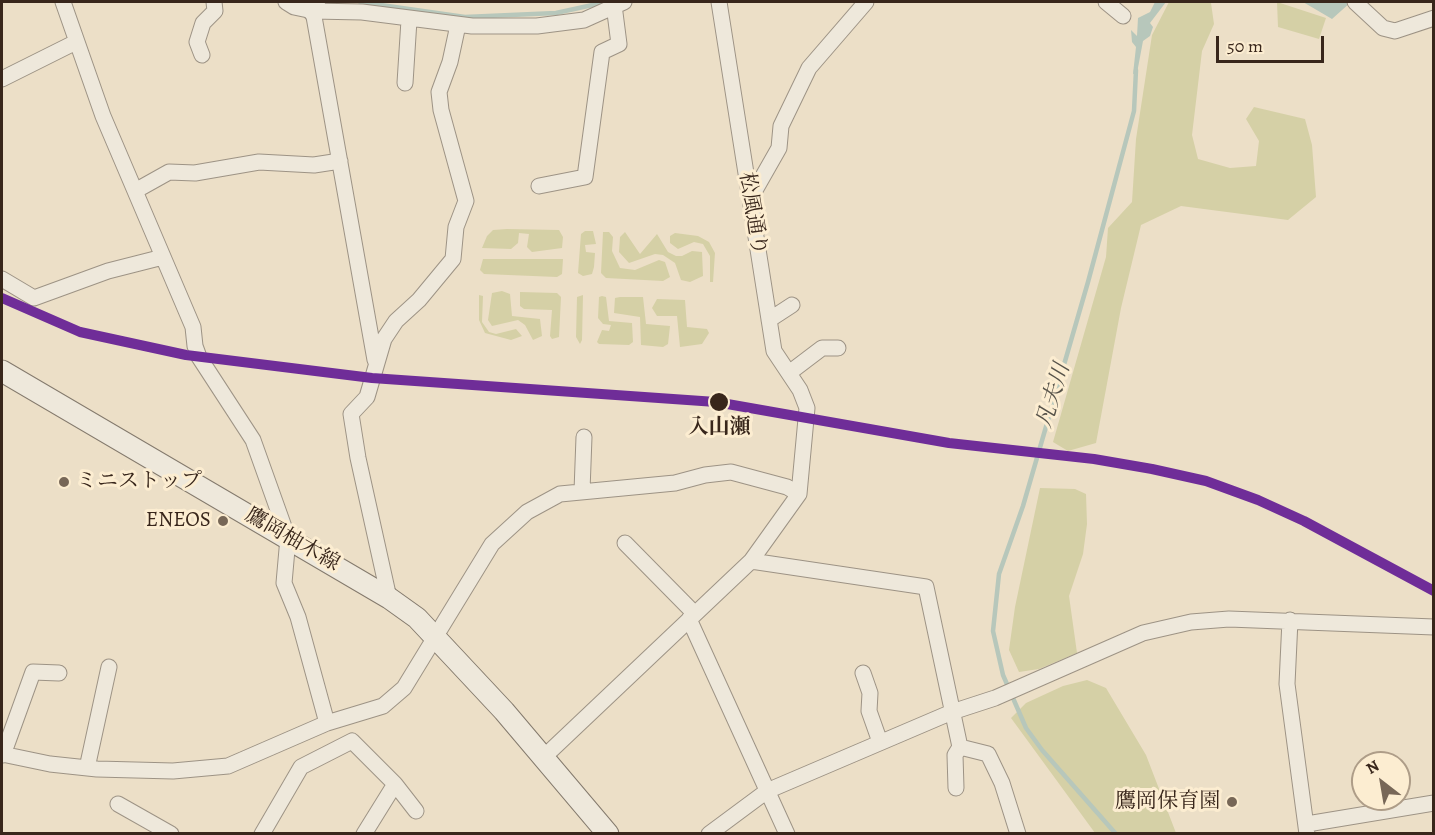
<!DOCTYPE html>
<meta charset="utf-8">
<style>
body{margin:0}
#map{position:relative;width:1435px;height:835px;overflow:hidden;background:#ecdfc7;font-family:Alegreya,serif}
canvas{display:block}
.frame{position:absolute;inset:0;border:3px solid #38261b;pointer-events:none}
.north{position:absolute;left:1351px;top:751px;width:60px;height:60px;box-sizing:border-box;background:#fcedd1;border:2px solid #ae9d88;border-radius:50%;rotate:329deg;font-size:16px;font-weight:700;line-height:24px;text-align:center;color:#38261b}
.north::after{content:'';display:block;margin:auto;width:21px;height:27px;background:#776757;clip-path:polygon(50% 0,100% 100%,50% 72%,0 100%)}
.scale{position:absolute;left:1216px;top:36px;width:108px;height:27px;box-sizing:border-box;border:3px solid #38261b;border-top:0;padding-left:8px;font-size:18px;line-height:21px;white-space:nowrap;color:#38261b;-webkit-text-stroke:4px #fcedd1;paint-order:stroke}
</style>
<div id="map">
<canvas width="1435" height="835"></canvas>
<div class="frame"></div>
<div class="north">N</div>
<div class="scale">50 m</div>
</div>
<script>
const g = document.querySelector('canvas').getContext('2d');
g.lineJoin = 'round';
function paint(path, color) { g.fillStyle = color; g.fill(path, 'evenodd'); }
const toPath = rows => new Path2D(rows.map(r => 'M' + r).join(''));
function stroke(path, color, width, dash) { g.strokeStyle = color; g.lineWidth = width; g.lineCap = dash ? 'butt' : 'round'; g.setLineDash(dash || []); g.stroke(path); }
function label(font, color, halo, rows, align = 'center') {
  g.font = font + ' Alegreya,"Noto Serif JP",serif'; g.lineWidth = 6; g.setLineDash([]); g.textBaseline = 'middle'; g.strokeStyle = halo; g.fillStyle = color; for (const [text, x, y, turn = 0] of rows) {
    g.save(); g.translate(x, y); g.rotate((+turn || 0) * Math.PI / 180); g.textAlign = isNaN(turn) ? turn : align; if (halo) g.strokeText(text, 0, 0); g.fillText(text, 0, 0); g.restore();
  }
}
const green = toPath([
 [1169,2,1214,2,1211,3,1214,24,1202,51,1192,135,1198,159,1230,168,1256,166,1259,141,1246,119,1254,107,1305,119,1312,145,1316,197,1288,220,1181,206,1141,225,1121,308,1096,443,1068,451,1053,442,1106,257,1108,228,1132,202,1136,139,1152,35],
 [1277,2,1326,18,1319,39,1278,27],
 [507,229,559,230,563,237,562,248,532,252,527,247,529,234,519,233,518,243,511,249,482,248,487,236,493,230],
 [585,231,593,231,596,244,585,245,586,252,595,253,594,267,592,274,583,276,578,273,581,234],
 [603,232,609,232,613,237,612,251,620,268,635,270,659,260,665,262,670,277,663,281,606,278,601,273],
 [625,232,640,254,657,234,668,252,676,256,682,256,692,251,702,252,703,276,690,282,681,280,675,263,663,255,655,254,629,263,619,252,620,237],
 [675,233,698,236,709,242,715,253,713,282,710,282,710,256,703,244,694,242,678,249,670,243,670,236],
 [483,259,563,259,562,274,557,277,484,274,480,270],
 [502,291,510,294,512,316,540,319,542,336,533,340,525,325,518,320,492,326,488,320,492,293],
 [520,292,557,293,561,297,559,337,552,339,550,336,552,310,524,309,520,306],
 [479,295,483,296,482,322,489,332,496,334,516,329,522,336,511,340,485,333,479,320],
 [583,295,582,340,580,344,576,337,577,297],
 [602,296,606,297,609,321,632,323,633,342,629,345,599,344,597,342,602,330,609,331,611,325,603,324,598,318,599,297],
 [620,297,643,297,646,324,670,326,668,344,663,347,641,345,640,317,614,313,615,298],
 [657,299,685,300,687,327,707,329,709,333,702,344,680,347,677,316,657,316,652,308],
 [1040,488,1075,489,1086,494,1087,524,1083,554,1069,596,1077,653,1039,669,1019,672,1009,650,1015,607],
 [1087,680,1106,688,1146,755,1176,833,1095,833,1011,718,1026,703,1063,686]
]);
const water = toPath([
 [1155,2,1166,2,1150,23,1153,27,1150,36,1143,41,1137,73,1133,74,1136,47,1132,42,1131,30,1137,36,1138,18,1150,12],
 [1303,2,1351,2,1332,19]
]);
const stream = toPath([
 [360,2,465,17,556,13,606,2],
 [1116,834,1042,750,1026,728,1003,675,993,631,999,574,1023,506,1088,282,1134,111,1136,70]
]);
const minor = toPath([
 [63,2,103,116,193,327,195,346,199,357,253,440,288,538,284,583,298,617,327,723],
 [286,2,294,7,313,11,362,12,472,26,537,26,584,20,624,2],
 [1106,2,1123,16],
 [1355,2,1383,28,1395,31,1434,18],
 [313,11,375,360],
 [202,55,197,42,203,23,215,11,214,2],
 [2,79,76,42],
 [405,83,409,20],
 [539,186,585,177,602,52,619,44,614,5],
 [135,191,169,172,195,173,259,162,314,165,340,161],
 [750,199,779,148,781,126,809,68,866,2],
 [2,279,34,298,108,271,163,257],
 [769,320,792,305],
 [789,373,822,348,838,348],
 [582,491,584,437],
 [625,543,695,614],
 [751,561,926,587,960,747,955,755,956,788],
 [389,598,358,458,351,414,367,397,384,339,396,321,419,300,453,259,456,227,466,201,441,110,439,92,450,62,458,25],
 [689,619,787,834],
 [1290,620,1287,684,1307,834],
 [863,673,870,693,869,711,880,742],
 [960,747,988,754,1002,783,1018,834],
 [2,754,50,764,97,769,173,771,228,766,327,723,383,706,404,688,492,544,527,512,560,494,675,483,705,475,731,472,787,487,799,494],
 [3,755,33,672,59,673],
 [544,757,751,561,799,494,807,408,800,390,774,351,719,2],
 [87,768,109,667],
 [395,784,416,811],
 [118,804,171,834],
 [1307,824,1434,803],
 [262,834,301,767,352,741,395,784,364,834],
 [709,834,767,791,952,712,995,698,1143,633,1191,622,1229,619,1434,627]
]);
const tertiary = toPath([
 [313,11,315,2]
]);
const secondary = toPath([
 [2,371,389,598,417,618,504,711,608,834]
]);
const rail1 = toPath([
 [2,298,80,332,186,355,372,378,716,402,949,443,1094,459,1152,469,1206,481,1258,500,1304,521,1434,591]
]);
const markers = [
 [719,402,10,"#38261b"],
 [64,482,6,"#776757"],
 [223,521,6,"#776757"],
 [1232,802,6,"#776757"]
];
const streetNames = [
 ["松風通り",752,214,81],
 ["鷹岡柚木線",292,540,30]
];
const stopNames = [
 ["入山瀬",719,428]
];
const poiNames = [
 ["ミニストップ",76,482,"left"],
 ["ENEOS",211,521],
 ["鷹岡保育園",1220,802]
];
const waterNames = [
 ["凡夫川",1054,396,-73]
];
paint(green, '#d5d0a6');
paint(water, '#b7c7bb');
stroke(stream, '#b7c7bb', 4.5);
stroke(minor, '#9d9385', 17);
stroke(tertiary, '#9d9385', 22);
stroke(secondary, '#847a6d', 23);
stroke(minor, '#eee8db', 15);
stroke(tertiary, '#eee8db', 20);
stroke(secondary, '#eee8db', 21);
stroke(rail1, '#6f2d98', 10);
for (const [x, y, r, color] of markers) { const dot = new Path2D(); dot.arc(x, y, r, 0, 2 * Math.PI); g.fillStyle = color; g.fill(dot); stroke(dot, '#fcedd1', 2); }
label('21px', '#38261b', '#fcedd1', streetNames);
label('bold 21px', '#38261b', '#fcedd1', stopNames);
label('21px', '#38261b', '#fcedd1', poiNames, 'right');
label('italic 22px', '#57534a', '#fcedd1', waterNames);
</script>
